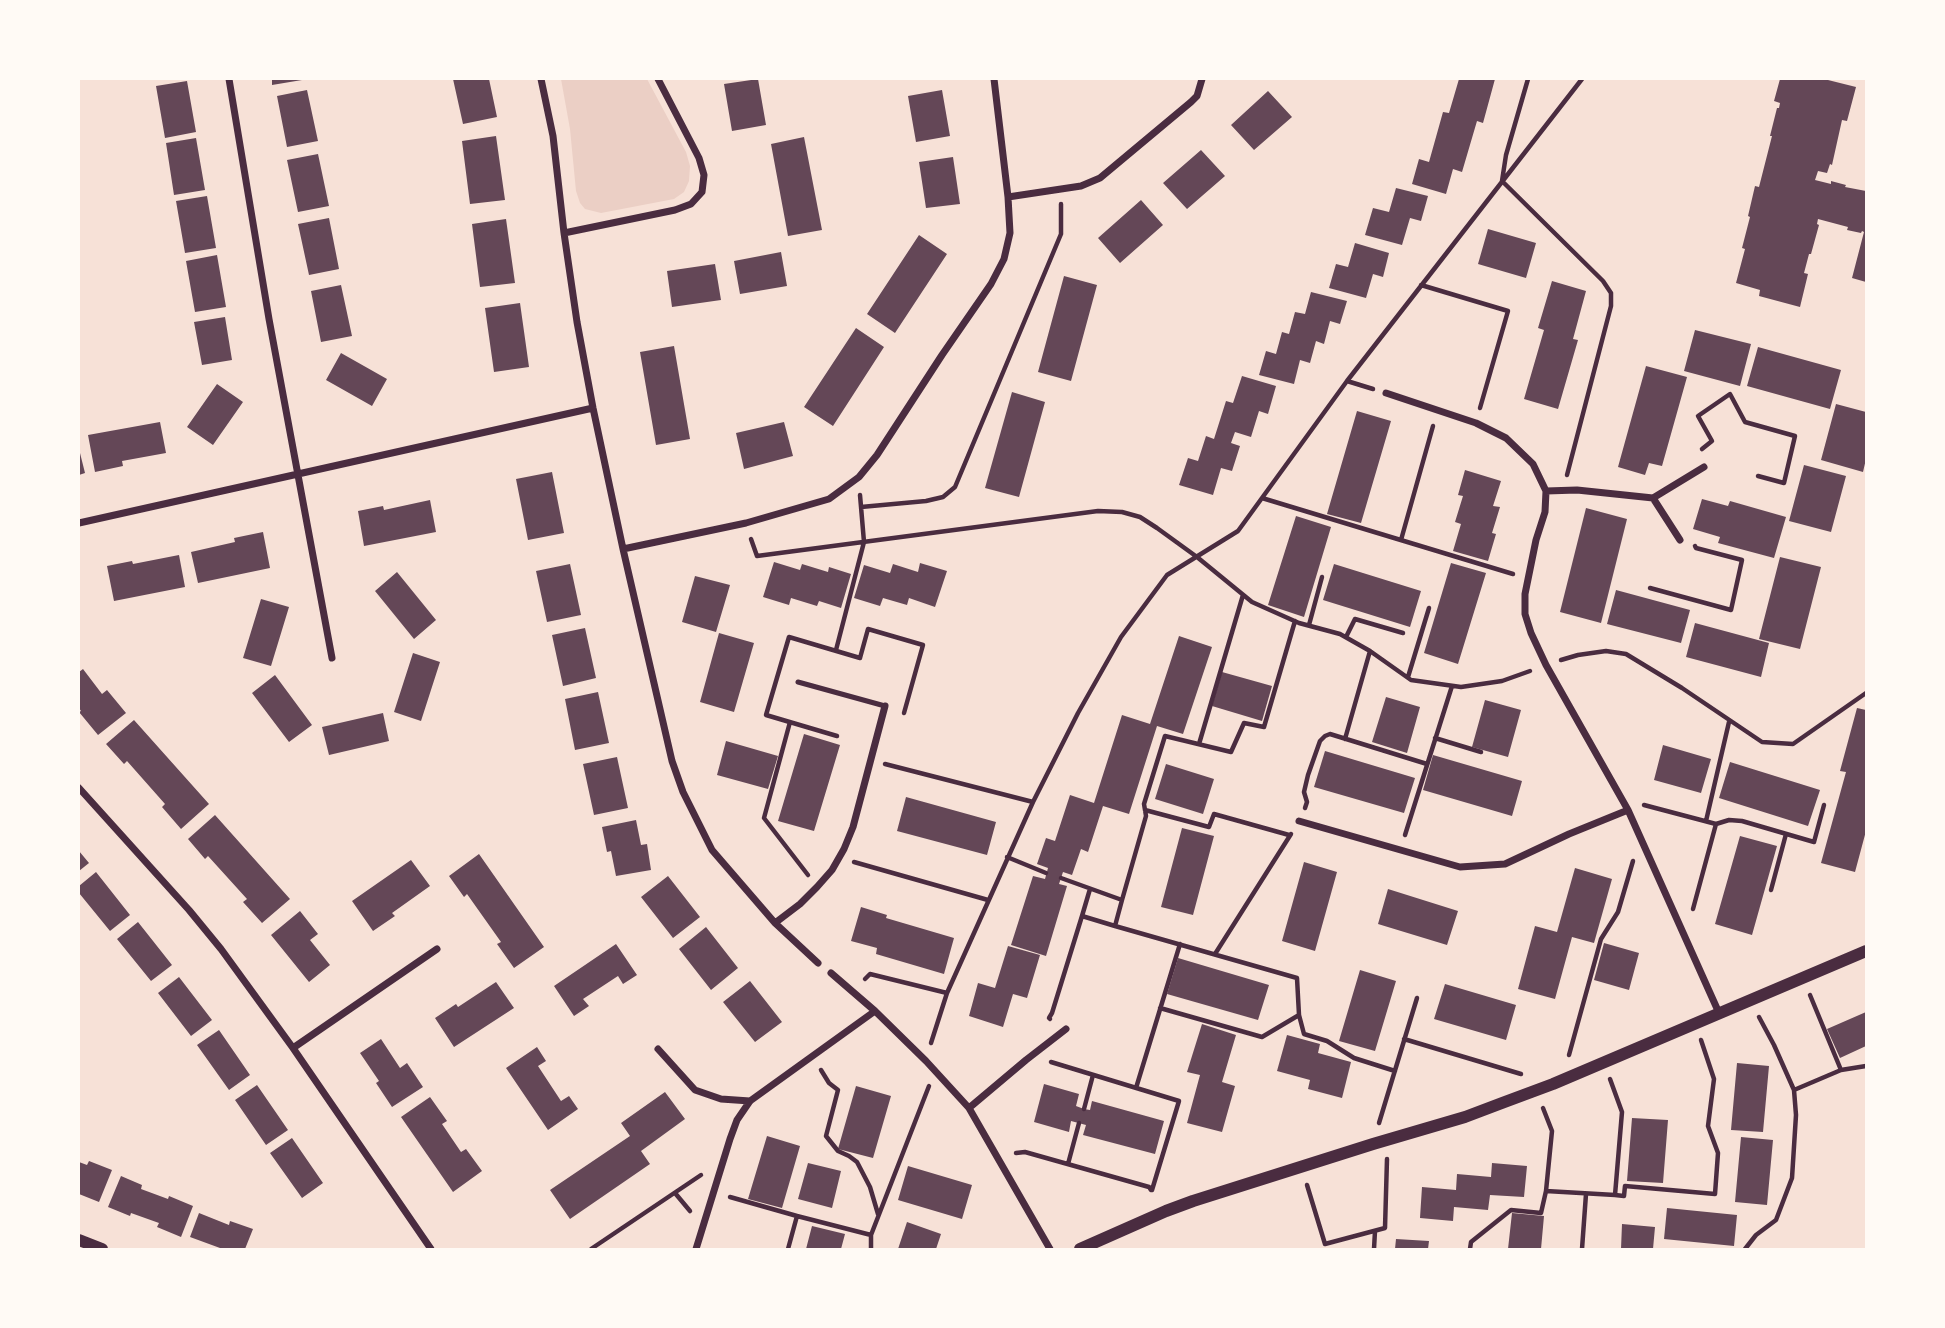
<!DOCTYPE html>
<style>
body{margin:0}
#map{position:relative;width:1945px;height:1328px;overflow:hidden;background:#f7e1d7;font-family:"PT Sans Narrow",sans-serif}
canvas{display:block}
.frame{position:absolute;inset:0;border:80px solid #fffaf5;pointer-events:none}
</style>
<div id="map">
<canvas width="1945" height="1328"></canvas>
<div class="frame"></div>
</div>
<script>
const g = document.querySelector('canvas').getContext('2d');
g.lineJoin = 'round';
function paint(path, color) { g.fillStyle = color; g.fill(path, 'evenodd'); }
const toPath = rows => new Path2D(rows.map(r => 'M' + r).join(''));
function stroke(path, color, width, dash) { g.strokeStyle = color; g.lineWidth = width; g.lineCap = dash ? 'butt' : 'round'; g.setLineDash(dash || []); g.stroke(path); }
const green = toPath([
 [561,79,647,79,686,152,690,166,689,181,684,192,674,199,601,213,585,209,580,203,576,191,570,129]
]);
const building = toPath([
 [272,79,302,79,302,80,272,85],
 [453,79,489,79,497,117,463,124],
 [758,79,766,125,732,131,724,84],
 [1459,79,1495,79,1483,123,1477,121,1462,172,1453,169,1446,194,1412,184,1419,159,1429,162,1443,112,1449,113],
 [1780,79,1824,79,1856,87,1847,121,1842,120,1832,165,1830,164,1827,173,1818,171,1815,180,1831,184,1831,181,1846,185,1845,187,1866,191,1866,282,1852,278,1864,232,1862,231,1861,233,1847,230,1848,227,1818,219,1817,224,1819,225,1811,254,1809,254,1804,273,1808,274,1800,307,1759,296,1760,290,1736,283,1745,249,1742,248,1750,217,1748,216,1755,186,1759,187,1772,136,1770,136,1777,108,1779,108,1780,103,1774,101],
 [187,81,196,132,165,138,156,86],
 [307,90,318,141,287,147,277,96],
 [942,90,950,136,916,142,908,96],
 [1268,91,1292,117,1254,150,1231,125],
 [496,136,505,200,470,204,462,141],
 [804,137,822,230,788,236,771,144],
 [196,138,205,190,174,195,166,143],
 [1201,150,1225,176,1187,209,1163,183],
 [318,154,329,206,298,212,287,160],
 [953,157,960,204,926,208,919,162],
 [1396,188,1428,196,1421,221,1410,218,1402,245,1365,235,1373,208,1389,212],
 [207,196,216,248,185,253,176,201],
 [1141,200,1163,225,1120,263,1098,238],
 [329,218,339,269,309,275,298,224],
 [506,219,515,283,480,287,472,224],
 [1488,229,1536,243,1526,278,1478,264],
 [919,235,947,254,895,333,867,314],
 [1355,243,1389,253,1383,277,1373,274,1366,298,1329,288,1336,264,1348,267],
 [781,252,787,286,740,294,734,261],
 [217,255,226,307,195,312,186,261],
 [715,264,721,300,672,307,667,271],
 [1064,276,1097,285,1071,381,1038,372],
 [1552,281,1586,291,1573,339,1578,340,1558,409,1524,399,1544,330,1538,328],
 [341,285,352,336,321,342,311,291],
 [1311,292,1347,301,1340,324,1330,321,1324,344,1316,341,1310,363,1300,360,1294,384,1259,375,1266,351,1276,354,1282,332,1289,334,1295,312,1305,314],
 [520,303,529,367,494,372,485,308],
 [225,317,232,360,202,365,194,322],
 [856,328,884,347,833,426,804,407],
 [1695,330,1751,344,1740,386,1684,371],
 [674,346,690,439,656,445,640,352],
 [1758,347,1841,370,1830,409,1747,386],
 [341,353,387,379,372,406,326,380],
 [1646,366,1687,377,1662,466,1649,463,1645,475,1618,467],
 [1242,376,1276,386,1268,414,1259,411,1251,437,1235,432,1231,443,1240,446,1232,471,1221,468,1213,495,1179,485,1188,458,1198,461,1206,436,1214,439,1226,401,1233,403],
 [217,384,243,402,213,445,187,427],
 [1012,392,1045,402,1019,497,985,488],
 [1836,404,1866,412,1866,459,1863,472,1821,460],
 [1357,411,1391,421,1361,523,1327,514],
 [160,422,166,453,122,461,123,466,95,472,88,435],
 [784,422,793,456,744,469,736,433],
 [79,449,85,473,79,475],
 [1804,465,1846,476,1831,532,1789,521],
 [1465,470,1501,481,1493,506,1500,507,1492,533,1496,534,1488,561,1453,551,1461,524,1455,522,1463,496,1458,495],
 [552,472,564,533,528,540,516,479],
 [1702,499,1728,506,1730,501,1786,517,1774,558,1718,543,1720,537,1693,529],
 [430,500,436,532,364,546,358,511,383,506,384,510],
 [1586,508,1627,519,1601,623,1560,612],
 [1296,516,1331,527,1304,617,1268,605],
 [263,532,270,568,198,583,191,552,235,542,234,538],
 [179,555,185,587,114,601,107,566,132,561,133,564],
 [1780,557,1821,567,1800,649,1759,639],
 [774,562,800,570,802,564,828,572,829,567,851,574,841,608,819,601,817,606,791,598,789,605,763,597],
 [920,563,947,571,935,607,909,598,907,605,883,598,880,606,854,598,864,565,890,573,893,564,918,572],
 [1451,563,1486,573,1458,664,1424,653],
 [570,564,581,615,547,622,536,571],
 [1334,564,1421,591,1410,627,1323,600],
 [397,572,436,620,414,639,375,591],
 [695,576,730,585,716,632,682,622],
 [1616,590,1690,610,1681,643,1607,624],
 [261,599,289,607,271,666,243,658],
 [1695,623,1769,643,1761,677,1686,657],
 [585,628,596,678,563,686,552,635],
 [719,633,754,643,734,712,700,702],
 [1179,636,1212,647,1183,734,1157,726,1129,814,1103,806,1088,852,1081,849,1072,875,1063,872,1059,884,1067,886,1046,956,1011,945,1033,876,1045,879,1048,868,1037,864,1046,838,1055,841,1070,795,1094,803,1122,715,1150,724],
 [413,653,440,662,421,721,394,712],
 [83,669,102,694,107,690,126,713,98,735,79,712,81,711,79,708,79,672],
 [1222,672,1272,686,1262,721,1212,706],
 [275,675,312,725,289,742,252,693],
 [598,692,609,743,575,750,565,699],
 [1386,697,1420,707,1407,753,1372,742],
 [1485,700,1521,710,1508,757,1472,747],
 [1857,708,1866,710,1866,831,1855,872,1821,863,1846,772,1840,771],
 [383,713,389,741,329,755,322,727],
 [134,720,209,804,181,829,162,807,165,804,127,761,124,764,106,744],
 [804,734,840,745,814,831,778,821],
 [726,741,778,756,768,789,717,775],
 [1663,745,1711,759,1701,793,1654,780],
 [1325,751,1415,778,1404,813,1314,787],
 [1433,755,1522,781,1512,816,1423,790],
 [617,757,628,808,594,815,583,764],
 [1730,762,1820,790,1808,826,1719,798],
 [1166,764,1214,779,1203,814,1155,799],
 [906,797,996,822,987,855,897,831],
 [215,815,290,899,262,923,243,902,247,899,208,856,205,859,188,839],
 [636,820,641,845,647,844,651,870,616,876,611,851,607,852,602,827],
 [1182,828,1214,836,1193,915,1161,907],
 [1740,836,1777,846,1752,935,1715,924],
 [79,851,89,863,79,871],
 [479,854,544,947,514,968,497,944,501,942,467,894,464,897,449,876],
 [411,860,430,886,392,913,395,916,373,931,352,901],
 [1304,862,1337,872,1315,951,1282,941],
 [1575,868,1612,879,1594,943,1572,937,1555,999,1518,989,1535,926,1557,932],
 [96,872,130,915,110,931,79,893,79,886],
 [668,876,700,917,673,938,641,897],
 [1388,889,1458,911,1447,945,1378,924],
 [861,907,887,915,886,918,954,938,944,974,876,954,877,948,851,941],
 [300,911,318,934,310,940,330,965,309,982,271,935],
 [138,922,172,965,151,981,117,939],
 [706,927,738,968,711,990,679,949],
 [1604,943,1639,953,1629,990,1594,980],
 [616,944,637,975,623,984,618,976,583,999,589,1006,574,1016,554,986],
 [1008,946,1040,955,1027,998,1013,994,1003,1027,969,1016,978,983,995,988],
 [1178,958,1269,985,1258,1020,1167,994],
 [1360,970,1396,981,1375,1051,1339,1041],
 [179,977,212,1020,191,1036,158,993],
 [750,981,782,1022,755,1042,723,1002],
 [496,982,514,1008,454,1047,435,1018,456,1004,458,1007],
 [1445,984,1516,1005,1506,1040,1434,1019],
 [1866,1012,1866,1046,1840,1058,1827,1029],
 [1202,1024,1236,1035,1222,1082,1235,1086,1222,1132,1187,1123,1200,1075,1187,1072],
 [219,1030,250,1075,229,1090,197,1045],
 [1287,1035,1320,1044,1318,1053,1351,1062,1342,1098,1308,1089,1310,1080,1277,1071],
 [381,1039,400,1068,407,1063,423,1087,392,1107,376,1083,379,1081,360,1053],
 [537,1047,546,1061,538,1066,561,1101,569,1096,578,1109,548,1130,506,1068],
 [1737,1063,1769,1066,1763,1132,1731,1130],
 [1044,1084,1079,1094,1076,1106,1084,1109,1090,1110,1092,1101,1164,1121,1155,1154,1083,1135,1086,1125,1071,1121,1069,1132,1034,1122],
 [257,1085,288,1130,266,1145,235,1100],
 [856,1086,891,1096,873,1158,838,1149],
 [665,1092,685,1119,641,1151,650,1164,570,1219,550,1190,630,1136,621,1123],
 [430,1097,447,1121,442,1124,461,1152,466,1149,482,1171,453,1192,401,1117],
 [1632,1118,1668,1120,1663,1183,1627,1181],
 [767,1136,800,1146,782,1208,748,1199],
 [1741,1137,1773,1140,1767,1205,1735,1202],
 [292,1138,323,1183,302,1198,270,1153],
 [89,1161,112,1170,99,1202,79,1194,79,1162,87,1165],
 [808,1163,841,1171,832,1208,798,1199],
 [1492,1163,1527,1166,1524,1197,1490,1195,1488,1210,1454,1207,1453,1221,1420,1218,1422,1187,1456,1190,1457,1174,1491,1177],
 [908,1166,972,1185,962,1219,898,1200],
 [121,1176,142,1185,141,1189,168,1199,169,1196,193,1206,181,1237,157,1227,159,1223,131,1213,130,1216,108,1207],
 [1667,1208,1737,1215,1734,1246,1664,1239],
 [199,1213,229,1225,230,1221,253,1229,245,1249,219,1249,220,1248,190,1237],
 [1512,1213,1544,1216,1541,1249,1508,1249],
 [907,1222,941,1234,936,1249,898,1249],
 [1622,1224,1655,1227,1653,1249,1621,1249],
 [812,1226,845,1234,841,1249,806,1249],
 [1396,1239,1429,1241,1428,1249,1395,1249]
]);
const path = toPath([
 [1528,79,1506,155,1502,181,1603,281,1611,293,1611,306,1567,475],
 [1421,285,1508,311,1480,408],
 [1347,381,1373,389],
 [1702,449,1712,441,1698,416,1730,394,1745,422,1795,436,1784,483,1758,476],
 [1262,498,1513,574],
 [861,507,926,501,943,497,955,487,1061,234,1061,204],
 [751,539,757,556,1098,511,1122,512,1140,517,1157,528,1197,557,1252,602,1299,623,1340,634,1370,651,1411,680,1461,687,1502,681,1530,671],
 [1401,540,1433,426],
 [1650,588,1731,610,1742,560,1696,548,1695,546],
 [1309,625,1322,577],
 [1346,637,1355,619,1403,633],
 [836,650,864,542,860,495],
 [1561,660,1578,655,1606,651,1626,654,1682,688,1762,742,1793,744,1866,693],
 [1408,677,1429,608],
 [790,722,764,818,808,875],
 [837,736,766,715,789,637,860,658,868,629,923,645,904,713],
 [1435,738,1481,752],
 [1345,739,1370,651],
 [1199,744,1243,595],
 [885,764,1033,802],
 [1644,805,1716,824,1693,909],
 [1305,808,1307,802,1304,792,1308,775,1320,741,1325,736,1330,734,1427,764],
 [1145,810,1209,827,1214,814,1289,835],
 [1706,821,1729,722],
 [1716,824,1729,820,1742,821,1814,842,1824,805],
 [1405,835,1452,686],
 [1007,857,1046,873],
 [854,862,988,900],
 [1061,878,1122,900,1146,816,1144,804,1165,736,1231,752,1244,723,1264,727,1295,621],
 [1090,889,1082,916,1115,926,1122,900],
 [1771,890,1786,834],
 [1115,926,1297,978,1299,1015,1304,1034,1327,1041,1354,1058,1395,1071],
 [1215,954,1291,834],
 [865,979,870,974,947,993],
 [1160,1008,1262,1037,1299,1015],
 [1050,1019,1049,1018,1052,1013,1082,916],
 [1404,1039,1521,1074],
 [931,1043,947,993,1033,802,1078,713,1121,637,1167,575,1238,531,1347,381,1582,79],
 [1569,1055,1601,939,1618,912,1633,861],
 [1051,1062,1179,1101,1152,1190],
 [821,1070,829,1083,838,1090,826,1136,838,1151,849,1156,857,1162,870,1187,878,1214],
 [1841,1070,1866,1066],
 [1136,1088,1180,944],
 [1794,1090,1841,1070,1810,995],
 [1543,1108,1552,1131,1546,1191,1615,1195,1622,1112,1610,1079],
 [1084,1109,1093,1075],
 [1379,1123,1417,998],
 [1016,1153,1025,1152,1149,1187,1151,1190],
 [1068,1164,1079,1123],
 [1307,1185,1325,1244,1385,1228,1387,1159],
 [675,1193,690,1211],
 [1615,1195,1624,1196,1625,1186,1715,1194,1718,1153,1708,1126,1714,1079,1701,1040],
 [730,1197,797,1216,788,1249],
 [797,1216,871,1235],
 [591,1249,701,1175],
 [871,1249,871,1235,929,1086],
 [1374,1249,1375,1231],
 [1470,1249,1471,1242,1511,1210,1541,1213,1546,1191],
 [1582,1249,1586,1194],
 [1745,1249,1756,1235,1776,1220,1792,1178,1796,1115,1794,1090,1774,1045,1759,1017]
]);
const service = toPath([
 [798,682,885,706]
]);
const minor = toPath([
 [229,79,269,319,332,658],
 [541,79,553,136,564,233,577,322,593,408,623,549,672,761,683,792,712,850,775,923,818,963],
 [1008,197,1081,186,1100,178,1191,102,1197,96,1202,79],
 [564,233,675,210,691,204,702,192,704,175,699,158,658,79],
 [1386,393,1476,423,1506,438,1533,464,1546,491,1545,512,1536,540,1525,594,1525,614,1531,633,1546,665,1628,810,1719,1013],
 [1546,491,1577,490,1653,498,1704,467],
 [1653,498,1680,540],
 [79,523,593,408],
 [623,549,746,523,829,499,859,477,877,455,942,355,991,284,1004,259,1010,233,1008,197,994,79],
 [79,788,189,910,221,949,293,1048,431,1249],
 [1299,821,1460,867,1505,864,1569,834,1628,810],
 [775,923,800,904,817,887,832,870,844,849,853,827,885,706],
 [831,973,875,1011,926,1061,969,1108,1050,1249],
 [293,1048,437,949],
 [658,1049,695,1090,721,1099,750,1101],
 [969,1108,1026,1060,1066,1029],
 [696,1249,730,1139,737,1120,750,1101,875,1011]
]);
const tertiary = toPath([
 [79,1240,102,1249],
 [1080,1249,1166,1211,1193,1201,1373,1144,1465,1117,1502,1103,1553,1084,1866,951]
]);
paint(green, '#ebcfc5');
paint(building, '#644757');
stroke(path, '#4a2c40', 4.5);
stroke(service, '#4a2c40', 5);
stroke(minor, '#4a2c40', 7);
stroke(tertiary, '#4a2c40', 12);
</script>
